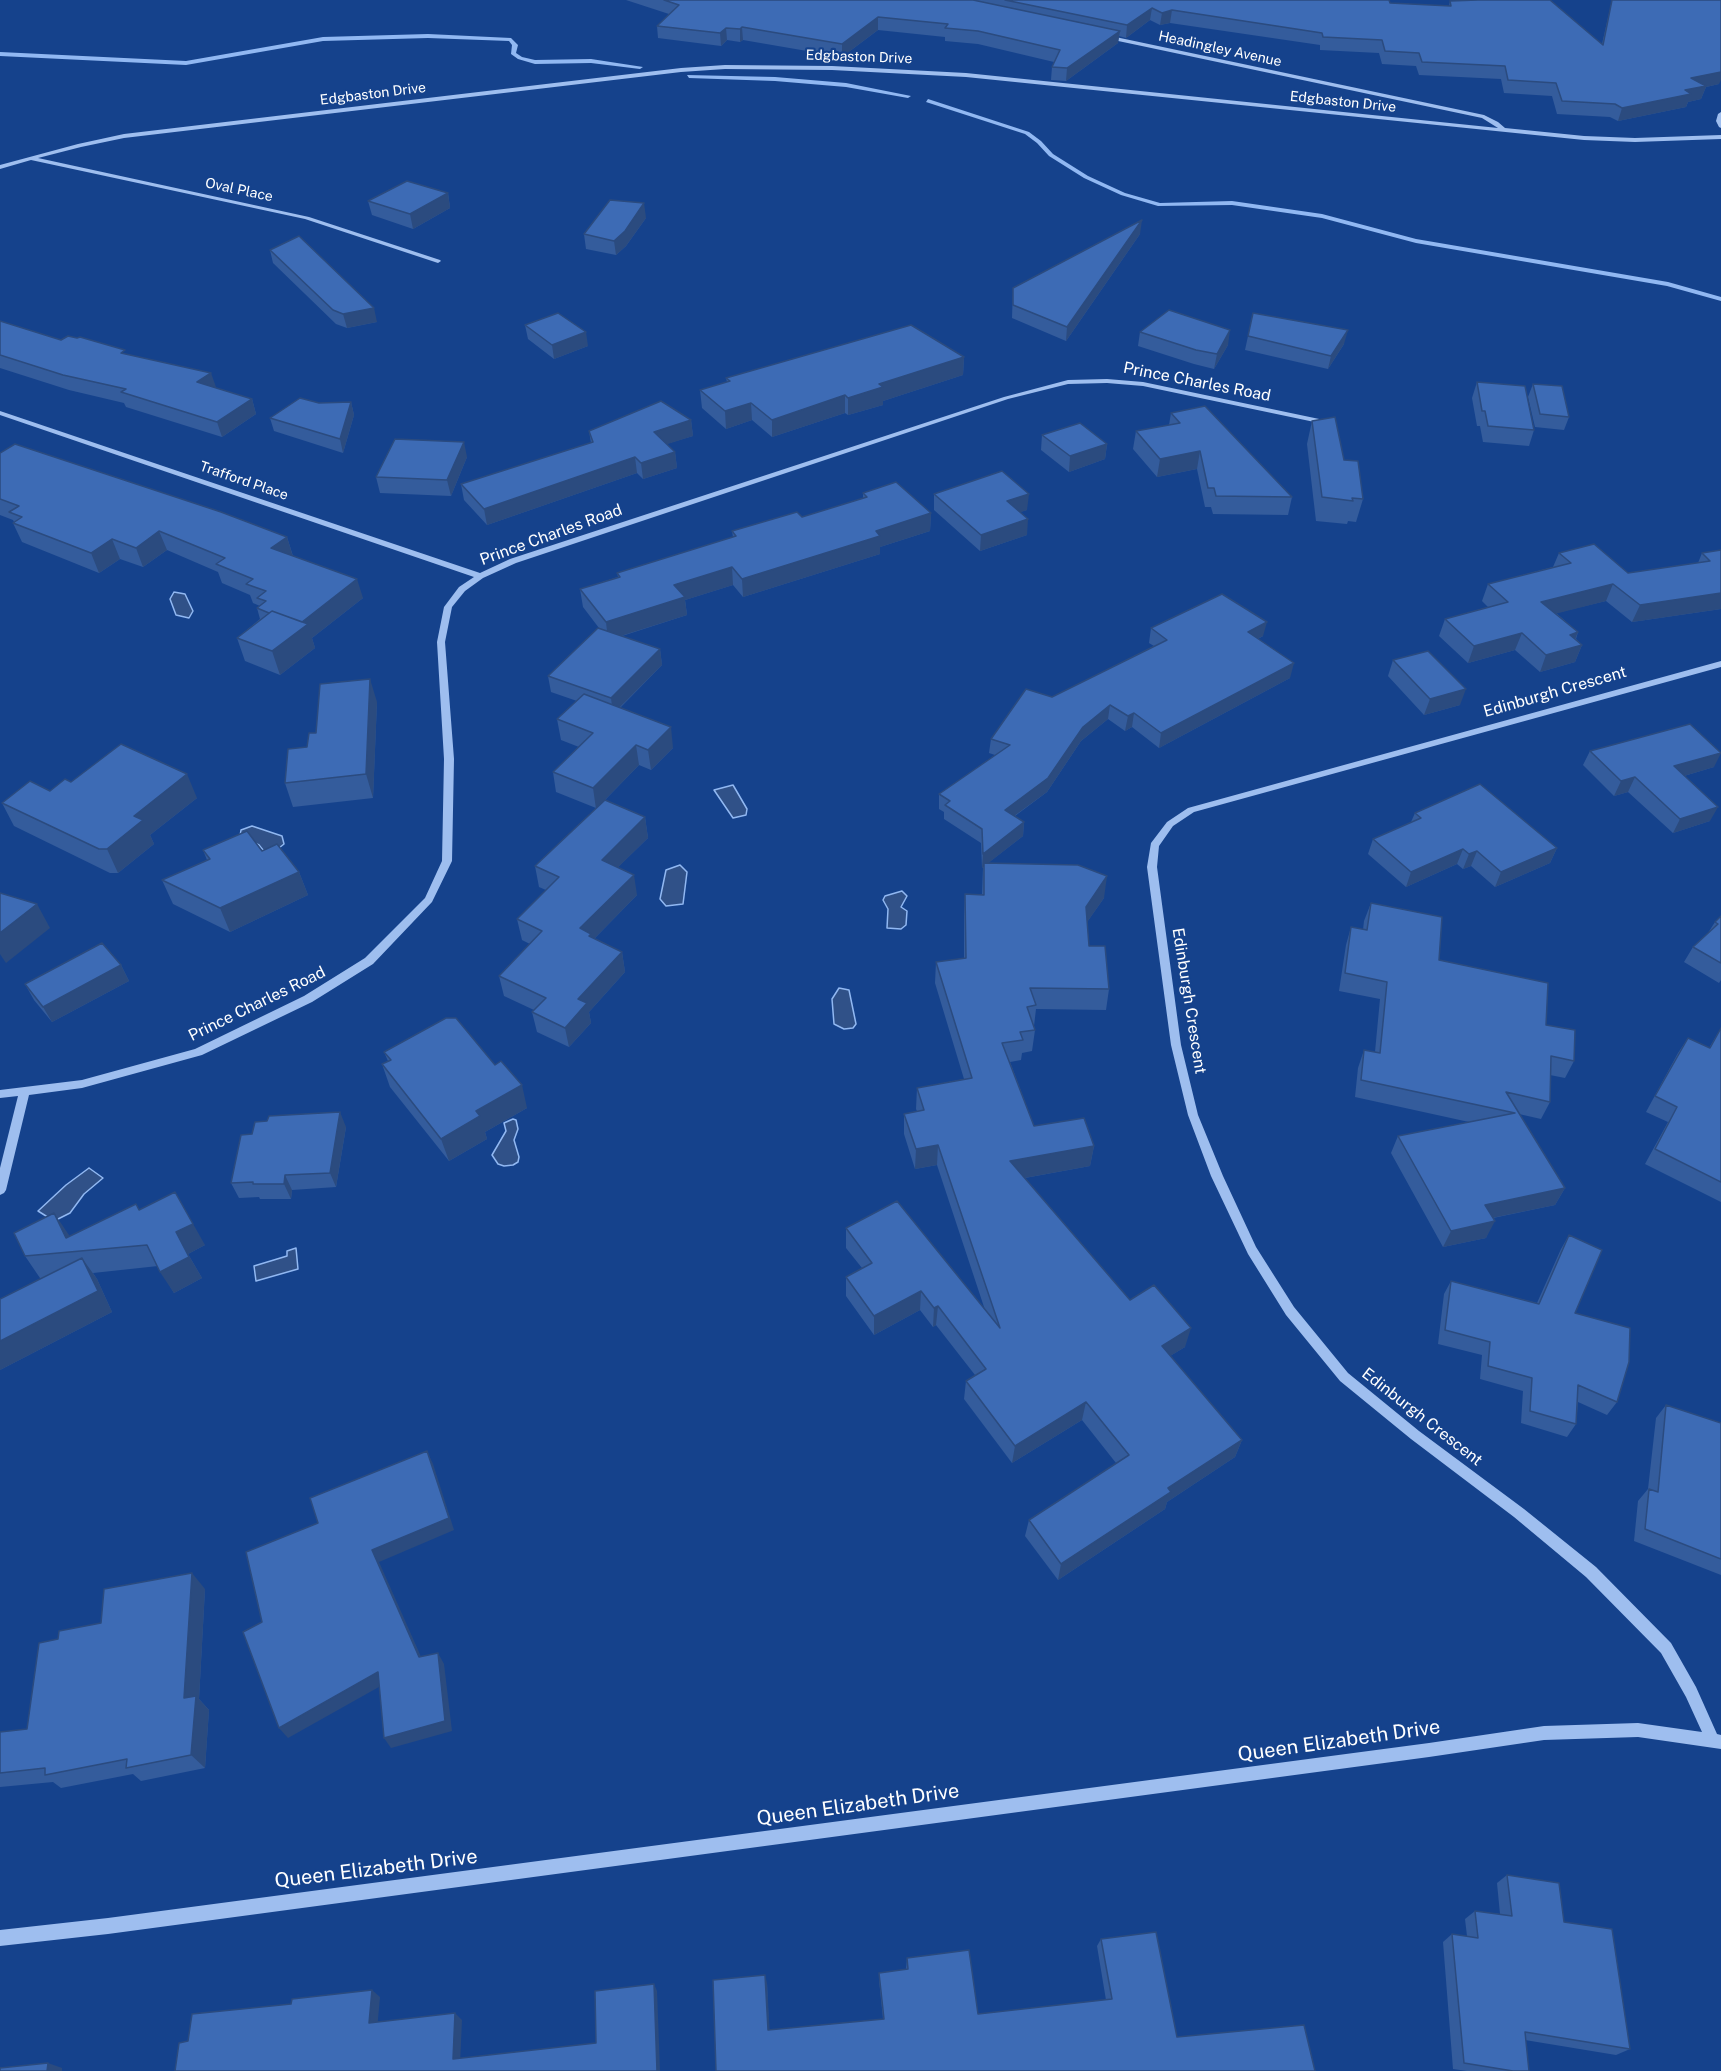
<!DOCTYPE html>
<style>
body{margin:0}
canvas{display:block;background:#15428c}
</style>
<canvas width="1721" height="2071"></canvas>
<script>
const g = document.querySelector('canvas').getContext('2d');
g.lineJoin = 'round';
function paint(path, color) { g.fillStyle = color; g.fill(path, 'evenodd'); }
const toPath = rows => new Path2D(rows.map(r => 'M' + r).join(''));
function stroke(path, color, width, dash) { g.strokeStyle = color; g.lineWidth = width; g.lineCap = dash ? 'butt' : 'round'; g.setLineDash(dash || []); g.stroke(path); }
function label(font, color, halo, rows, align = 'center') {
  g.font = font + ' "Public Sans",sans-serif'; g.lineWidth = 4.5; g.setLineDash([]); g.textBaseline = 'middle'; g.strokeStyle = halo; g.fillStyle = color; for (const [text, x, y, turn = 0] of rows) {
    g.save(); g.translate(x, y); g.rotate((+turn || 0) * Math.PI / 180); g.textAlign = isNaN(turn) ? turn : align; if (halo) g.strokeText(text, 0, 0); g.fillText(text, 0, 0); g.restore();
  }
}
const water = toPath([
 [174,592,185,594,193,611,189,618,176,615,170,599,174,592],
 [733,785,747,809,746,815,733,818,714,790,733,785],
 [252,826,282,836,284,844,274,852,263,850,259,845,240,836,241,830,252,826],
 [680,865,687,872,683,904,666,906,660,899,666,870,680,865],
 [902,891,907,896,901,907,907,911,906,925,901,929,887,928,888,909,883,900,885,896,902,891],
 [839,988,849,990,856,1024,853,1028,844,1029,834,1024,832,999,839,988],
 [513,1119,516,1120,518,1129,514,1140,519,1157,518,1162,513,1165,504,1166,498,1164,492,1155,506,1131,504,1123,513,1119],
 [89,1168,103,1178,84,1194,70,1213,54,1221,38,1211,66,1185,89,1168],
 [296,1248,298,1269,256,1281,254,1266,287,1256,287,1251,296,1248]
]);
const stream = toPath([
 [428,34,511,38,518,45,516,53,522,57,535,60,591,59,643,67,640,69,591,63,535,64,518,59,511,54,512,45,509,41,428,38,323,41,186,65,0,56,0,52,186,61,323,37,428,34],
 [687,75,775,77,846,83,911,96,908,98,846,87,775,81,689,78,687,75],
 [928,99,1029,132,1041,141,1053,154,1088,176,1125,193,1160,203,1232,201,1322,214,1416,239,1668,282,1721,297,1721,301,1667,286,1416,243,1322,218,1232,205,1158,206,1121,195,1084,178,1049,156,1037,143,1025,134,926,102,928,99]
]);
const minor = toPath([
 [1106,35,1484,115,1498,122,1505,128,1584,136,1635,138,1721,135,1721,139,1635,142,1584,140,966,77,832,70,725,69,681,72,124,138,81,147,38,158,309,217,440,260,441,261,438,263,305,219,31,160,0,169,0,165,78,144,124,134,681,68,725,65,832,66,966,73,1498,128,1482,118,1104,38,1106,35],
 [1721,112,1721,128,1719,127,1716,121,1718,114,1721,112],
 [1107,379,1143,382,1324,420,1328,422,1324,424,1143,386,1107,383,1068,384,1008,399,516,563,483,578,465,591,452,607,445,642,454,759,452,861,432,902,373,964,312,1002,202,1055,82,1088,29,1095,6,1190,4,1193,0,1195,0,1168,18,1096,0,1098,0,1090,82,1080,195,1049,304,996,365,958,425,898,442,861,444,759,437,642,444,607,459,587,474,577,0,415,0,411,480,573,510,559,1004,397,1068,380,1107,379],
 [1721,661,1721,667,1194,812,1173,826,1159,846,1157,867,1181,1045,1198,1115,1223,1176,1256,1247,1294,1307,1348,1373,1419,1431,1524,1509,1596,1567,1671,1643,1696,1687,1717,1734,1721,1735,1721,1749,1638,1737,1544,1740,1429,1757,108,1934,0,1946,0,1930,108,1918,1429,1743,1544,1726,1638,1723,1702,1732,1686,1697,1661,1653,1586,1577,1514,1517,1411,1439,1340,1381,1286,1315,1248,1254,1211,1176,1188,1115,1171,1045,1147,867,1151,843,1167,822,1188,808,1721,661]
]);
const wall = toPath([
 [626,0,1389,0,1390,3,1449,6,1450,1,1602,44,1612,0,1721,0,1719,84,1706,87,1701,99,1688,102,1686,107,1618,121,1610,117,1557,114,1552,96,1504,93,1501,79,1419,75,1416,66,1382,64,1379,53,1320,50,1320,45,1170,23,1160,25,1150,20,1126,38,1119,36,1118,43,1066,81,1051,80,1052,67,1054,62,978,44,945,41,945,37,878,30,842,57,743,40,740,42,727,40,721,46,658,38,657,26,669,14],
 [448,193,450,208,413,229,372,215,368,201],
 [646,218,626,246,616,255,586,249,584,234],
 [1140,234,1066,341,1012,318,1013,288],
 [270,250,377,322,347,328,336,324,273,263],
 [1253,313,1344,344,1328,369,1245,350],
 [0,321,61,340,127,355,216,387,215,388,252,399,256,414,222,437,126,407,124,403,69,390,0,368],
 [525,325,588,346,554,359,528,339],
 [1140,332,1228,345,1214,369,1194,364,1138,346],
 [964,357,963,375,883,401,883,405,848,415,845,413,772,437,752,420,726,429,702,408,700,390,727,382,726,378],
 [1477,382,1534,430,1529,446,1483,442,1480,426,1477,426,1472,398],
 [1533,384,1569,417,1564,430,1535,427,1528,397],
 [351,402,354,415,343,453,274,431,270,418,319,403],
 [1171,413,1292,497,1288,515,1213,514,1211,507,1205,507,1197,469,1157,477,1133,449,1136,431,1169,425],
 [691,420,693,436,666,444,675,452,677,468,643,479,637,473,487,525,464,500,461,484,591,443,589,431],
 [1312,421,1344,460,1363,499,1356,522,1348,521,1347,524,1316,521,1307,444],
 [1042,435,1107,444,1105,459,1069,472,1041,450],
 [0,453,287,537,293,556,363,598,312,638,315,648,280,675,245,661,237,638,260,619,257,608,260,606,253,603,250,595,222,583,218,572,167,550,143,567,120,559,99,573,22,542,13,523,14,522,13,520,0,515],
 [467,457,451,496,380,493,376,477],
 [863,493,931,513,930,531,880,547,880,554,743,597,733,585,685,600,687,615,622,636,660,649,662,665,620,708,673,748,651,770,639,765,605,800,645,817,648,838,618,867,637,895,594,939,622,952,625,972,589,1012,591,1023,569,1047,537,1032,532,1012,534,1010,504,996,499,976,530,944,522,940,517,919,546,890,539,887,535,866,596,808,556,792,553,772,579,747,561,740,557,719,577,701,551,692,548,676,599,628,583,607,580,589,618,577,617,573,733,537,732,531,802,517,863,498],
 [934,494,1027,510,1020,512,1027,535,980,551,934,510],
 [1721,550,1721,609,1632,622,1606,601,1556,613,1578,632,1576,639,1582,645,1575,662,1540,672,1515,650,1468,663,1439,636,1445,619,1488,607,1482,601,1488,584,1553,567,1559,553,1628,573,1698,563,1702,553],
 [1151,628,1263,636,1258,639,1290,678,1159,748,1132,727,1125,731,1108,719,1081,741,1047,792,1015,816,1024,822,1023,836,988,863,1104,898,1087,922,1089,946,1109,989,1106,1010,1036,1009,1034,1026,1035,1030,1032,1051,1022,1053,1021,1060,1010,1062,1034,1126,1094,1146,1090,1166,1025,1178,1130,1300,1185,1347,1170,1356,1242,1440,1235,1457,1167,1502,1165,1509,1058,1580,1025,1536,1029,1520,1116,1463,1082,1420,1012,1463,964,1399,966,1381,975,1375,936,1325,933,1327,920,1310,874,1335,846,1296,846,1277,862,1268,846,1248,846,1228,985,1310,937,1165,915,1169,904,1134,904,1114,917,1111,916,1109,917,1088,964,1079,935,983,936,962,964,958,964,915,965,894,982,894,983,867,982,868,981,843,944,819,944,812,939,809,939,794,995,755,989,753,991,739,1052,697,1154,646,1149,643],
 [1393,660,1460,705,1424,715,1388,676],
 [377,702,373,798,293,807,285,783,316,733],
 [1590,751,1714,767,1684,776,1710,821,1673,833,1628,792,1614,796,1583,765],
 [71,782,197,798,150,835,154,844,118,873,110,873,14,826,2,803,50,791],
 [1415,813,1557,848,1550,863,1495,887,1471,866,1463,869,1457,864,1406,887,1368,854,1373,839,1411,822],
 [203,850,262,851,299,872,308,895,230,932,173,904,162,880,207,860],
 [1371,903,1439,960,1546,1025,1574,1061,1565,1078,1550,1075,1550,1102,1541,1119,1519,1114,1565,1188,1555,1205,1493,1218,1486,1238,1443,1247,1391,1153,1398,1136,1469,1122,1355,1097,1358,1068,1364,1050,1375,1052,1380,999,1339,991,1346,945,1351,927,1363,930,1364,921],
 [1721,916,1721,980,1719,983,1684,962,1693,947,1708,933,1715,922],
 [121,965,129,981,52,1022,34,1000,25,984],
 [1721,1028,1721,1202,1645,1164,1668,1122,1646,1112,1678,1053,1688,1038,1709,1048],
 [384,1052,495,1065,527,1108,485,1132,487,1139,449,1161,390,1087,382,1064,388,1061],
 [346,1127,336,1187,292,1190,291,1199,260,1199,259,1197,239,1198,231,1183],
 [139,1210,205,1245,188,1254,202,1278,174,1293,158,1266,93,1273,97,1279,112,1312,0,1370,44,1278,40,1278,25,1256,70,1236],
 [1569,1235,1575,1313,1617,1402,1607,1415,1578,1402,1576,1424,1567,1437,1521,1423,1523,1391,1480,1379,1482,1355,1438,1344,1444,1294,1451,1281,1537,1303,1561,1249],
 [1666,1405,1721,1423,1721,1575,1634,1541,1638,1501,1648,1489,1656,1418],
 [205,1589,199,1699,209,1710,205,1768,141,1781,133,1774,61,1788,53,1782,0,1787,0,1732,27,1729,58,1639,101,1623],
 [1507,1875,1564,1922,1630,2049,1616,2055,1525,2040,1529,2071,1467,2071,1453,2069,1443,1942,1452,1934,1467,1936,1465,1919,1475,1911,1500,1914,1497,1883],
 [1101,1939,1177,2037,1315,2071,716,2071,767,1983,769,2030,883,2019,879,1980,879,1973,906,1969,907,1958,978,2014,1106,2000,1097,1946]
]);
const shadedWall = toPath([
 [1152,8,1150,20,1126,38,1127,25],
 [1172,10,1170,23,1160,25,1162,13],
 [878,17,878,30,842,57,842,44],
 [742,27,743,40,740,42,740,29],
 [726,28,727,40,721,46,720,33],
 [1120,31,1118,43,1066,81,1067,68],
 [1721,72,1721,80,1719,84,1706,87,1701,99,1688,102,1686,107,1618,121,1622,108,1691,78],
 [448,193,450,208,413,229,410,214],
 [644,203,646,218,626,246,616,255,614,241],
 [1142,220,1140,234,1066,341,1067,327],
 [374,308,377,322,347,328,343,314],
 [1230,330,1228,345,1214,369,1217,354],
 [1348,330,1344,344,1328,369,1331,356],
 [586,332,588,346,554,359,552,345],
 [964,357,963,375,883,401,883,405,848,415,848,398,879,384],
 [211,373,216,387,202,397,197,382],
 [845,395,845,413,772,437,772,420],
 [252,399,256,414,222,437,217,422],
 [351,402,354,415,343,453,340,439],
 [751,403,752,420,726,429,725,411],
 [691,420,693,436,655,448,654,432],
 [464,442,467,457,451,496,447,480],
 [1107,444,1105,459,1069,472,1070,456],
 [1200,451,1197,469,1157,477,1160,459],
 [675,452,677,468,643,479,641,463],
 [635,457,637,473,487,525,484,509],
 [1029,494,1027,510,1006,517,1007,501],
 [931,513,930,531,880,547,880,554,743,597,742,579,876,531],
 [1028,519,1027,535,980,551,981,535],
 [159,531,167,550,143,567,136,548],
 [287,537,293,557,271,548],
 [112,539,120,559,99,573,91,553],
 [732,567,733,585,685,600,687,615,608,640,606,622,674,585],
 [357,579,363,598,312,638,315,648,280,675,272,651,300,624],
 [1613,584,1606,601,1535,619,1541,602],
 [1721,593,1721,609,1632,622,1640,605],
 [1267,622,1263,636,1244,646,1248,632],
 [1578,632,1572,647,1582,645,1575,662,1540,672,1546,655,1570,635],
 [1522,633,1515,650,1468,663,1474,646],
 [660,649,662,665,613,714,611,698],
 [1294,663,1290,678,1159,748,1161,733],
 [370,679,377,702,373,798,366,774],
 [1466,689,1460,705,1424,715,1430,699],
 [1110,705,1108,719,1081,741,1047,792,1003,824,1005,810,1083,727],
 [1134,713,1132,727,1125,731,1128,716],
 [671,727,673,748,651,770,648,750],
 [636,745,639,765,596,809,593,788],
 [1721,753,1714,767,1667,781,1674,766],
 [187,774,197,798,150,835,154,844,118,873,107,849,134,816],
 [1635,777,1628,792,1614,796,1621,781],
 [1718,807,1710,821,1673,833,1680,819],
 [645,817,648,838,605,880,602,860],
 [1024,822,1023,836,982,868,983,854],
 [1557,848,1550,863,1495,887,1501,872],
 [1463,849,1457,864,1406,887,1411,872],
 [1477,851,1471,866,1463,869,1469,854],
 [299,872,308,895,230,932,220,908],
 [634,875,637,895,593,940,580,928],
 [1107,876,1104,898,1083,928,1086,907],
 [37,904,50,928,6,963,0,954,0,933],
 [622,952,625,972,589,1012,591,1023,569,1047,565,1028,578,999],
 [121,965,129,981,52,1022,43,1007],
 [522,1085,527,1108,485,1132,487,1139,449,1161,441,1139,476,1111],
 [340,1112,346,1127,336,1187,330,1173],
 [938,1145,937,1165,915,1169,916,1149],
 [1094,1146,1090,1166,1008,1181,1010,1161],
 [285,1175,292,1190,291,1199,284,1184],
 [1565,1188,1555,1205,1477,1221,1485,1205],
 [175,1192,205,1245,188,1254,202,1278,174,1293,160,1272,176,1232],
 [54,1213,69,1235,77,1251,66,1238],
 [1495,1221,1486,1238,1443,1247,1451,1231],
 [82,1258,97,1279,112,1312,0,1370,0,1341],
 [921,1291,920,1310,874,1335,874,1316],
 [938,1306,936,1325,933,1327,934,1308],
 [1191,1328,1185,1347,1157,1364,1162,1346],
 [1086,1402,1082,1420,1012,1463,1015,1446],
 [1242,1440,1235,1457,1167,1502,1165,1509,1058,1580,1061,1564,1168,1488],
 [427,1451,433,1464,454,1530,379,1562,426,1668,419,1657,372,1550],
 [192,1573,205,1589,199,1699,209,1710,205,1768,191,1755,184,1698],
 [438,1653,444,1664,452,1731,391,1748,384,1738],
 [378,1672,386,1683,288,1738,279,1728],
 [765,1975,767,1983,770,2036,768,2030],
 [654,1984,657,1991,660,2071,657,2071],
 [372,1990,380,1997,377,2030,369,2023],
 [455,2013,462,2020,460,2065,453,2059],
 [48,2063,62,2068,62,2071,47,2071]
]);
const building = toPath([
 [664,0,973,0,1120,31,1067,68,1052,67,1060,50,978,31,945,28,948,24,878,17,842,44,742,27,740,29,726,28,720,33,657,26,679,5,664,0],
 [1005,0,1389,0,1390,3,1451,6,1450,1,1478,0,1550,0,1603,45,1612,0,1721,0,1721,72,1691,78,1706,86,1685,90,1691,94,1622,108,1615,104,1562,101,1556,83,1508,80,1505,66,1422,62,1419,53,1385,51,1382,40,1323,37,1322,33,1172,10,1162,13,1152,8,1127,25,1005,0],
 [407,181,448,193,410,214,368,201,407,181],
 [610,200,644,203,625,231,614,241,584,234,610,200],
 [1142,220,1067,327,1013,305,1013,288,1142,220],
 [299,236,374,308,343,314,333,310,270,250,299,236],
 [1169,310,1230,330,1217,354,1196,350,1140,332,1169,310],
 [558,313,586,332,552,345,525,325,558,313],
 [1253,313,1348,330,1331,356,1248,336,1253,313],
 [0,321,61,340,68,336,77,338,80,337,125,350,121,353,211,373,197,382,252,399,217,422,121,392,126,389,63,375,0,355,0,321],
 [911,325,964,357,879,384,883,387,848,398,845,395,772,420,751,403,725,411,700,390,730,381,726,378,911,325],
 [1477,382,1525,386,1534,430,1488,426,1485,411,1482,411,1477,382],
 [1533,384,1562,386,1569,417,1540,414,1533,384],
 [300,398,319,403,351,402,340,439,270,418,300,398],
 [661,401,691,420,654,432,675,452,641,463,635,457,484,509,461,484,593,442,589,431,661,401],
 [1205,406,1292,497,1216,496,1214,488,1208,488,1200,451,1160,459,1136,431,1180,423,1171,413,1205,406],
 [1335,417,1344,460,1358,461,1363,499,1352,498,1353,501,1322,497,1312,421,1335,417],
 [1080,423,1107,444,1070,456,1042,435,1080,423],
 [395,439,464,442,447,480,376,477,395,439],
 [15,444,221,512,287,537,271,548,357,579,302,622,272,611,269,613,257,608,266,601,257,598,266,591,246,584,253,579,216,564,225,558,159,531,136,548,112,539,91,553,13,523,22,517,9,512,19,506,0,499,0,453,15,444],
 [1002,471,1029,494,1007,501,1028,519,981,535,934,494,1002,471],
 [896,482,931,513,876,531,880,536,742,579,732,567,674,585,685,597,606,622,580,589,620,577,617,573,736,536,732,531,797,512,802,517,867,497,863,493,896,482],
 [1594,544,1628,573,1710,561,1702,553,1721,550,1721,593,1640,605,1613,584,1541,602,1578,632,1570,635,1582,645,1546,655,1522,633,1474,646,1445,619,1508,602,1488,584,1571,563,1559,553,1594,544],
 [1222,594,1267,622,1248,632,1294,663,1161,733,1134,713,1128,716,1110,705,1083,727,1048,778,1005,810,1024,822,983,854,982,829,945,805,950,801,939,794,1010,745,991,739,1026,689,1052,697,1167,640,1151,628,1222,594],
 [272,611,308,624,272,651,237,638,272,611],
 [598,628,660,649,611,698,548,676,598,628],
 [1428,651,1466,689,1430,699,1393,660,1428,651],
 [370,679,366,774,285,783,288,749,307,747,309,733,316,733,320,684,370,679],
 [584,694,671,727,648,750,636,745,593,788,553,772,593,733,557,719,584,694],
 [1690,724,1721,753,1674,766,1718,807,1680,819,1635,777,1621,781,1590,751,1690,724],
 [121,744,187,774,134,816,143,820,107,849,99,849,2,803,30,781,50,791,65,779,71,782,121,744],
 [1480,784,1557,848,1501,872,1477,851,1469,854,1463,849,1411,872,1373,839,1421,818,1415,813,1480,784],
 [605,800,645,817,602,860,634,875,580,928,591,934,589,936,622,952,578,999,587,1003,565,1028,532,1012,546,998,499,976,542,931,517,919,559,877,535,866,605,800],
 [247,831,262,851,277,844,299,872,220,908,162,880,210,859,203,850,247,831],
 [984,863,1078,865,1107,876,1086,907,1089,946,1105,946,1109,989,1030,988,1036,1005,1027,1007,1035,1030,1020,1032,1023,1040,1002,1043,1034,1126,1084,1118,1094,1146,1010,1161,1130,1300,1154,1285,1191,1328,1162,1346,1242,1440,1168,1488,1171,1492,1061,1564,1029,1520,1129,1455,1086,1402,1015,1446,966,1381,986,1369,938,1306,934,1308,921,1291,874,1316,846,1277,872,1263,846,1228,897,1201,1000,1328,938,1145,916,1149,904,1114,924,1110,917,1088,972,1078,936,962,966,958,965,894,984,895,984,863],
 [0,893,37,904,0,933,0,893],
 [1371,903,1442,917,1439,960,1548,983,1546,1025,1575,1030,1574,1061,1551,1056,1550,1102,1506,1092,1565,1188,1485,1205,1495,1221,1451,1231,1398,1136,1515,1113,1361,1080,1364,1050,1380,1053,1387,982,1345,973,1351,927,1367,930,1371,903],
 [1721,916,1721,963,1693,947,1718,924,1715,922,1721,916],
 [102,943,121,965,43,1007,25,984,102,943],
 [446,1018,456,1018,495,1065,501,1061,522,1085,476,1111,480,1116,441,1139,382,1064,391,1060,384,1052,446,1018],
 [1721,1028,1721,1182,1655,1149,1677,1107,1655,1096,1688,1038,1710,1048,1721,1028],
 [340,1112,330,1173,285,1175,284,1184,253,1184,253,1182,231,1183,241,1135,252,1134,255,1122,267,1121,269,1116,340,1112],
 [175,1192,193,1224,176,1232,189,1257,160,1272,147,1245,25,1256,14,1233,54,1213,66,1238,136,1204,139,1210,175,1192],
 [1569,1235,1602,1250,1575,1313,1630,1328,1629,1362,1617,1402,1578,1385,1576,1424,1530,1411,1532,1378,1488,1366,1490,1342,1445,1330,1451,1281,1539,1304,1569,1235],
 [82,1258,98,1291,0,1341,0,1299,82,1258],
 [1666,1405,1721,1423,1721,1559,1645,1529,1649,1489,1658,1492,1666,1405],
 [427,1451,449,1518,372,1550,419,1657,438,1653,445,1721,384,1738,378,1672,279,1728,243,1632,262,1622,246,1552,318,1523,310,1498,427,1451],
 [192,1573,184,1698,196,1696,191,1755,126,1768,127,1759,45,1775,45,1768,0,1773,0,1732,27,1729,39,1643,58,1639,59,1631,101,1623,104,1589,192,1573],
 [1507,1875,1559,1883,1564,1922,1612,1929,1630,2049,1525,2032,1529,2071,1513,2071,1464,2063,1452,1934,1478,1938,1475,1911,1512,1916,1507,1875],
 [1156,1932,1177,2037,1304,2025,1315,2071,716,2071,713,1980,765,1975,768,2030,884,2019,879,1973,908,1969,907,1958,969,1950,978,2014,1112,1999,1101,1939,1156,1932],
 [654,1984,657,2071,175,2071,179,2043,188,2041,192,2014,291,2004,292,1999,372,1990,369,2023,455,2013,453,2059,596,2043,595,1991,654,1984],
 [48,2063,47,2071,0,2071,0,2068,48,2063]
]);
const farStreetnames = [
 ["Headingley Avenue",1220,49,12],
 ["Edgbaston Drive",859,57,2],
 ["Edgbaston Drive",373,94,-7],
 ["Edgbaston Drive",1343,102,6],
 ["Oval Place",239,190,12],
 ["Trafford Place",244,481,19]
];
const streetNames = [
 ["Prince Charles Road",1197,382,11],
 ["Prince Charles Road",551,535,-20],
 ["Edinburgh Crescent",1555,692,-16],
 ["Edinburgh Crescent",1189,1001,81],
 ["Prince Charles Road",257,1004,-26],
 ["Edinburgh Crescent",1422,1417,38]
];
const nearStreetnames = [
 ["Queen Elizabeth Drive",1339,1741,-8],
 ["Queen Elizabeth Drive",858,1805,-8],
 ["Queen Elizabeth Drive",376,1869,-7]
];
paint(water, '#305188');
stroke(water, '#91b8f2', 1.5);
paint(stream, '#91b8f2');
paint(minor, '#9ebeef');
paint(wall, '#345c9c');
paint(shadedWall, '#2b4b7f');
paint(building, '#3d6bb5');
stroke(building, '#2b4b7f', 1.5);
label('14px', '#fff', '#15428c', farStreetnames);
label('16px', '#fff', '#15428c', streetNames);
label('20px', '#fff', '#15428c', nearStreetnames);
</script>
